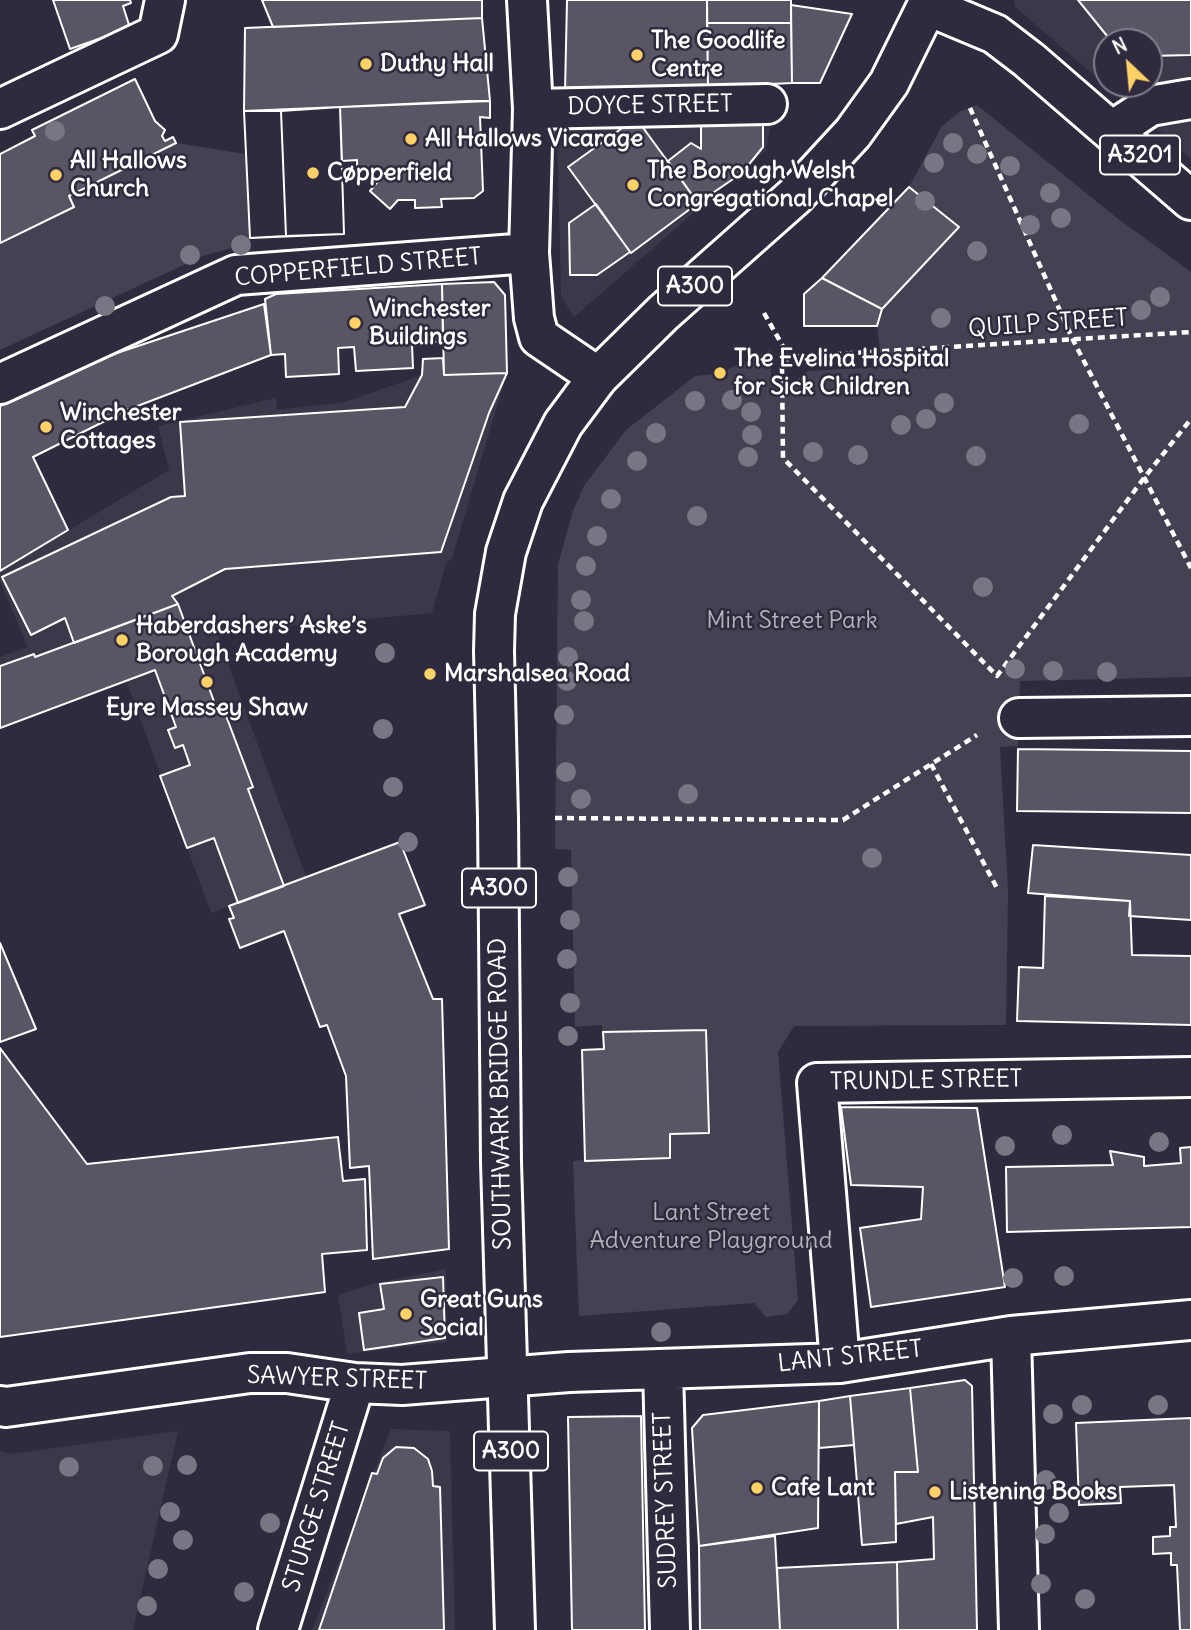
<!DOCTYPE html>
<meta charset="utf-8">
<style>
body{margin:0}
#map{position:relative;width:1191px;height:1630px;overflow:hidden;background:#2f2a3d;font-family:Delius,sans-serif}
canvas{display:block}
.north{position:absolute;left:1093px;top:28px;width:70px;height:70px;box-sizing:border-box;background:#2f2a3d;border:2px solid #827f8b;border-radius:50%;rotate:334deg;font-size:19px;font-weight:700;line-height:28px;text-align:center;color:#fff}
.north::after{content:'';display:block;margin:auto;width:24px;height:32px;background:#ffd166;clip-path:polygon(50% 0,100% 100%,50% 72%,0 100%)}
</style>
<div id="map">
<canvas width="1191" height="1630"></canvas>
<div class="north">N</div>
</div>
<script>
const g = document.querySelector('canvas').getContext('2d');
g.lineJoin = 'round';
function paint(path, color) { g.fillStyle = color; g.fill(path, 'evenodd'); }
const toPath = rows => new Path2D(rows.map(r => 'M' + r).join(''));
function stroke(path, color, width, dash) { g.strokeStyle = color; g.lineWidth = width; g.lineCap = dash ? 'butt' : 'round'; g.setLineDash(dash || []); g.stroke(path); }
function label(font, color, halo, rows, align = 'center') {
  g.font = font + ' Delius,sans-serif'; g.lineWidth = 5; g.setLineDash([]); g.textBaseline = 'middle'; g.strokeStyle = halo; g.fillStyle = color; for (const [text, x, y, turn = 0] of rows) {
    g.save(); g.translate(x, y); g.rotate((+turn || 0) * Math.PI / 180); g.textAlign = isNaN(turn) ? turn : align; if (halo) g.strokeText(text, 0, 0); g.fillText(text, 0, 0); g.restore();
  }
}
const built = toPath([
 [1014,0,1191,0,1191,159,1015,7],
 [1107,42,1149,42,1149,84,1107,84],
 [772,117,766,150,574,317,561,296,557,125],
 [443,358,445,375,507,373,452,558,446,564,432,613,217,633,307,879,211,913,126,680,0,728,0,657,28,647,0,582,0,571,169,470,158,426,276,398,277,410,345,402,422,375,423,359],
 [446,1269,446,1342,347,1354,338,1295,372,1284],
 [391,1429,450,1431,455,1630,312,1630],
 [178,1431,133,1630,0,1630,0,1451,10,1454]
]);
const green = toPath([
 [977,105,1117,218,1191,272,1191,677,1020,681,1018,746,1000,747,1008,890,1006,1025,794,1026,778,1052,798,1300,787,1314,766,1317,754,1303,579,1316,573,1161,585,1160,582,1050,603,1049,602,1025,575,1027,571,850,555,849,558,564,573,511,584,486,626,430,695,376,720,373,771,349,771,384,795,381,808,371,882,367,877,326,882,309,958,227,909,187,942,126,961,111],
 [176,143,246,154,250,243,203,256,0,350,0,243,73,207,69,196]
]);
const building = toPath([
 [53,0,130,0,131,3,123,6,130,28,70,49,53,0],
 [262,0,482,0,482,18,273,27,262,0],
 [567,0,707,0,708,87,565,92,567,0],
 [707,0,791,0,791,23,707,23,707,0],
 [1078,0,1191,0,1191,55,1149,56,1149,42,1112,42,1078,0],
 [791,5,852,14,820,83,792,83,791,5],
 [482,18,490,101,244,111,245,28,482,18],
 [707,23,791,23,792,83,708,87,707,23],
 [135,79,155,121,165,130,162,136,165,141,173,137,176,143,69,196,74,207,0,243,0,154,35,136,32,130,135,79],
 [469,101,490,101,490,118,480,117,483,191,474,198,441,199,442,207,415,208,415,200,398,200,390,209,370,191,379,180,379,168,357,170,357,160,342,161,340,107,469,101],
 [340,107,344,234,250,238,244,111,340,107],
 [340,107,344,234,286,236,281,111,340,107],
 [244,111,281,111,286,236,250,238,244,111],
 [763,116,763,147,742,173,698,203,668,161,691,143,701,149,701,119,763,116],
 [636,118,698,203,631,253,568,167,636,118],
 [909,187,959,227,882,309,822,278,909,187],
 [596,204,630,252,597,275,570,275,569,223,596,204],
 [822,278,882,309,877,326,804,326,804,294,822,278],
 [494,282,505,295,507,373,444,375,442,284,494,282],
 [442,284,443,341,412,345,413,368,356,371,354,347,338,348,339,374,286,377,285,354,271,355,265,299,276,294,442,284],
 [264,304,271,355,127,410,33,457,68,530,0,571,0,406,108,356,264,304],
 [443,358,444,375,507,373,489,413,441,552,225,569,172,596,178,604,74,643,65,618,31,635,2,577,171,497,185,496,180,422,405,407,422,375,423,359,443,358],
 [178,604,219,715,225,713,253,787,248,789,284,886,238,903,214,838,187,848,160,776,190,765,183,745,175,748,168,730,176,727,155,670,0,728,0,666,34,654,35,657,178,604],
 [1018,749,1191,751,1191,813,1017,811,1018,749],
 [400,842,425,905,399,914,433,999,442,999,449,1249,373,1259,369,1166,350,1168,346,1076,327,1025,320,1027,284,931,240,948,229,919,234,918,229,906,400,842],
 [1033,845,1191,855,1191,920,1129,916,1130,901,1028,893,1033,845],
 [1045,896,1130,901,1132,955,1191,956,1191,1025,1017,1021,1019,967,1043,968,1045,896],
 [0,943,36,1029,0,1042,0,943],
 [706,1030,709,1133,670,1134,670,1158,585,1161,582,1050,604,1049,603,1032,706,1030],
 [0,1048,87,1164,338,1137,343,1181,365,1179,367,1250,322,1254,325,1292,0,1337,0,1048],
 [841,1107,977,1108,1005,1287,871,1307,860,1228,921,1219,923,1187,851,1185,841,1107],
 [1191,1147,1191,1227,1007,1232,1006,1167,1113,1165,1110,1151,1144,1157,1144,1166,1181,1163,1180,1148,1191,1147],
 [443,1277,445,1338,364,1350,359,1313,384,1309,380,1284,443,1277],
 [965,1380,972,1386,977,1630,898,1630,897,1562,934,1559,933,1517,896,1524,895,1472,918,1472,910,1388,965,1380],
 [910,1388,918,1472,895,1472,896,1542,862,1545,850,1396,910,1388],
 [850,1396,854,1445,819,1448,819,1401,850,1396],
 [819,1401,818,1528,699,1546,692,1428,703,1415,819,1401],
 [641,1416,645,1630,572,1630,568,1417,641,1416],
 [1191,1418,1191,1630,1180,1630,1177,1565,1171,1565,1171,1553,1153,1554,1153,1537,1170,1536,1170,1527,1176,1527,1174,1485,1120,1487,1121,1503,1079,1505,1076,1423,1191,1418],
 [396,1447,414,1448,428,1459,432,1471,433,1486,440,1487,444,1630,319,1630,372,1473,377,1474,383,1458,396,1447],
 [775,1536,780,1630,700,1630,699,1546,775,1536],
 [897,1562,898,1630,780,1630,777,1568,897,1562]
]);
const path = toPath([
 [970,108,1073,340,1191,568],
 [764,313,789,357,1191,332],
 [789,357,782,367,783,458,997,676,1144,478,1191,419],
 [931,764,998,890],
 [555,818,843,820,977,735]
]);
const minor = toPath([
 [527,0,533,109,529,253,534,318,539,337,598,377],
 [0,109,158,34,165,0],
 [533,109,767,104],
 [1112,131,1150,106,1191,99],
 [0,384,236,275,529,253],
 [1019,718,1191,716],
 [1011,1336,1019,1630],
 [840,1363,817,1083,1191,1077],
 [663,1369,670,1630],
 [0,1406,6,1407,250,1373,287,1373,355,1383,402,1385,569,1372,840,1363,1011,1336,1191,1320],
 [278,1630,355,1383]
]);
const major = toPath([
 [928,6,995,34,1029,60,1191,200],
 [515,1630,501,1162,498,818,494,651,495,614,506,552,523,501,563,424,598,377,663,313,795,196,853,133,889,83,930,0]
]);
const trees = [
 [55,131],
 [953,143],
 [977,154],
 [934,163],
 [1010,166],
 [1050,193],
 [925,201],
 [1061,218],
 [1030,225],
 [241,245],
 [977,251],
 [190,255],
 [1160,297],
 [105,306],
 [1141,310],
 [941,318],
 [732,400],
 [695,401],
 [944,403],
 [751,412],
 [926,419],
 [1079,424],
 [901,425],
 [656,433],
 [752,435],
 [813,452],
 [858,455],
 [976,456],
 [748,457],
 [637,461],
 [611,499],
 [697,516],
 [597,536],
 [586,566],
 [983,587],
 [581,600],
 [584,621],
 [385,653],
 [568,657],
 [1015,669],
 [1053,671],
 [1107,672],
 [567,681],
 [564,715],
 [383,729],
 [566,772],
 [393,787],
 [688,794],
 [581,799],
 [408,842],
 [872,858],
 [568,877],
 [570,920],
 [567,959],
 [570,1003],
 [568,1036],
 [1062,1135],
 [1159,1142],
 [1005,1146],
 [1064,1276],
 [1013,1278],
 [661,1332],
 [1082,1405],
 [1158,1405],
 [1053,1414],
 [187,1465],
 [153,1466],
 [69,1467],
 [1046,1480],
 [170,1512],
 [1059,1513],
 [270,1523],
 [1045,1534],
 [183,1540],
 [158,1569],
 [1041,1584],
 [244,1592],
 [1085,1599],
 [147,1606]
];
const markers = [
 [637,55,7,"#ffd166"],
 [366,64,7,"#ffd166"],
 [411,139,7,"#ffd166"],
 [313,173,7,"#ffd166"],
 [56,175,7,"#ffd166"],
 [633,185,7,"#ffd166"],
 [355,323,7,"#ffd166"],
 [720,373,7,"#ffd166"],
 [46,427,7,"#ffd166"],
 [122,640,7,"#ffd166"],
 [430,674,7,"#ffd166"],
 [207,682,7,"#ffd166"],
 [406,1314,7,"#ffd166"],
 [757,1488,7,"#ffd166"],
 [935,1492,7,"#ffd166"]
];
const shields = [
 [1140,155,80],
 [695,286,74],
 [499,888,74],
 [511,1451,74]
];
const shieldNames = [
 ["A3201",1140,155],
 ["A300",695,286],
 ["A300",499,888],
 ["A300",511,1451]
];
const poiNames = [
 ["The Goodlife",651,41],
 ["Centre",651,69],
 ["Duthy Hall",380,64],
 ["All Hallows Vicarage",425,139],
 ["All Hallows",70,161],
 ["Church",70,189],
 ["The Borough Welsh",647,171],
 ["Congregational Chapel",647,199],
 ["Cøpperfield",327,173],
 ["Winchester",369,309],
 ["Buildings",369,337],
 ["The Evelina Hospital",734,359],
 ["for Sick Children",734,387],
 ["Winchester",60,413],
 ["Cottages",60,441],
 ["Haberdashers’ Aske’s",136,626],
 ["Borough Academy",136,654],
 ["Marshalsea Road",444,674],
 ["Eyre Massey Shaw",207,708,"center"],
 ["Great Guns",420,1300],
 ["Social",420,1328],
 ["Cafe Lant",771,1488],
 ["Listening Books",949,1492]
];
const streetNames = [
 ["DOYCE STREET",650,106,-1],
 ["COPPERFIELD STREET",358,268,-5],
 ["QUILP STREET",1048,324,-4],
 ["TRUNDLE STREET",926,1081,-1],
 ["SOUTHWARK BRIDGE ROAD",501,1094,-91],
 ["LANT STREET",850,1357,-6],
 ["SAWYER STREET",337,1379,2],
 ["SUDREY STREET",666,1500,-92],
 ["STURGE STREET",317,1507,-73]
];
const parkNames = [
 ["Mint Street Park",792,621],
 ["Lant Street",711,1213],
 ["Adventure Playground",711,1241]
];
paint(built, '#3c3749');
paint(green, '#464152');
paint(building, '#595564');
stroke(building, '#fff', 2);
stroke(minor, '#fff', 44);
stroke(major, '#fff', 44);
stroke(path, '#fff', 4.5, [7, 5]);
stroke(minor, '#2f2a3d', 38);
stroke(major, '#2f2a3d', 38);
g.fillStyle = '#797582';
for (const [x, y] of trees) { g.beginPath(); g.arc(x, y, 10, 0, 2 * Math.PI); g.fill(); }
for (const [x, y, r, color] of markers) { const dot = new Path2D(); dot.arc(x, y, r, 0, 2 * Math.PI); g.fillStyle = color; g.fill(dot); stroke(dot, '#2f2a3d', 2.5); }
for (const [x, y, w] of shields) { const box = new Path2D(); box.roundRect(x - w / 2, y - 19.5, w, 39, 5); g.fillStyle = '#2f2a3d'; g.fill(box); stroke(box, '#fff', 2); }
label('bold 23px', '#fff', null, shieldNames);
label('bold 24px', '#fff', '#2f2a3d', poiNames, 'left');
label('24px', '#fff', '#2f2a3d', streetNames);
label('24px', '#b5b3ba', '#2f2a3d', parkNames);
</script>
